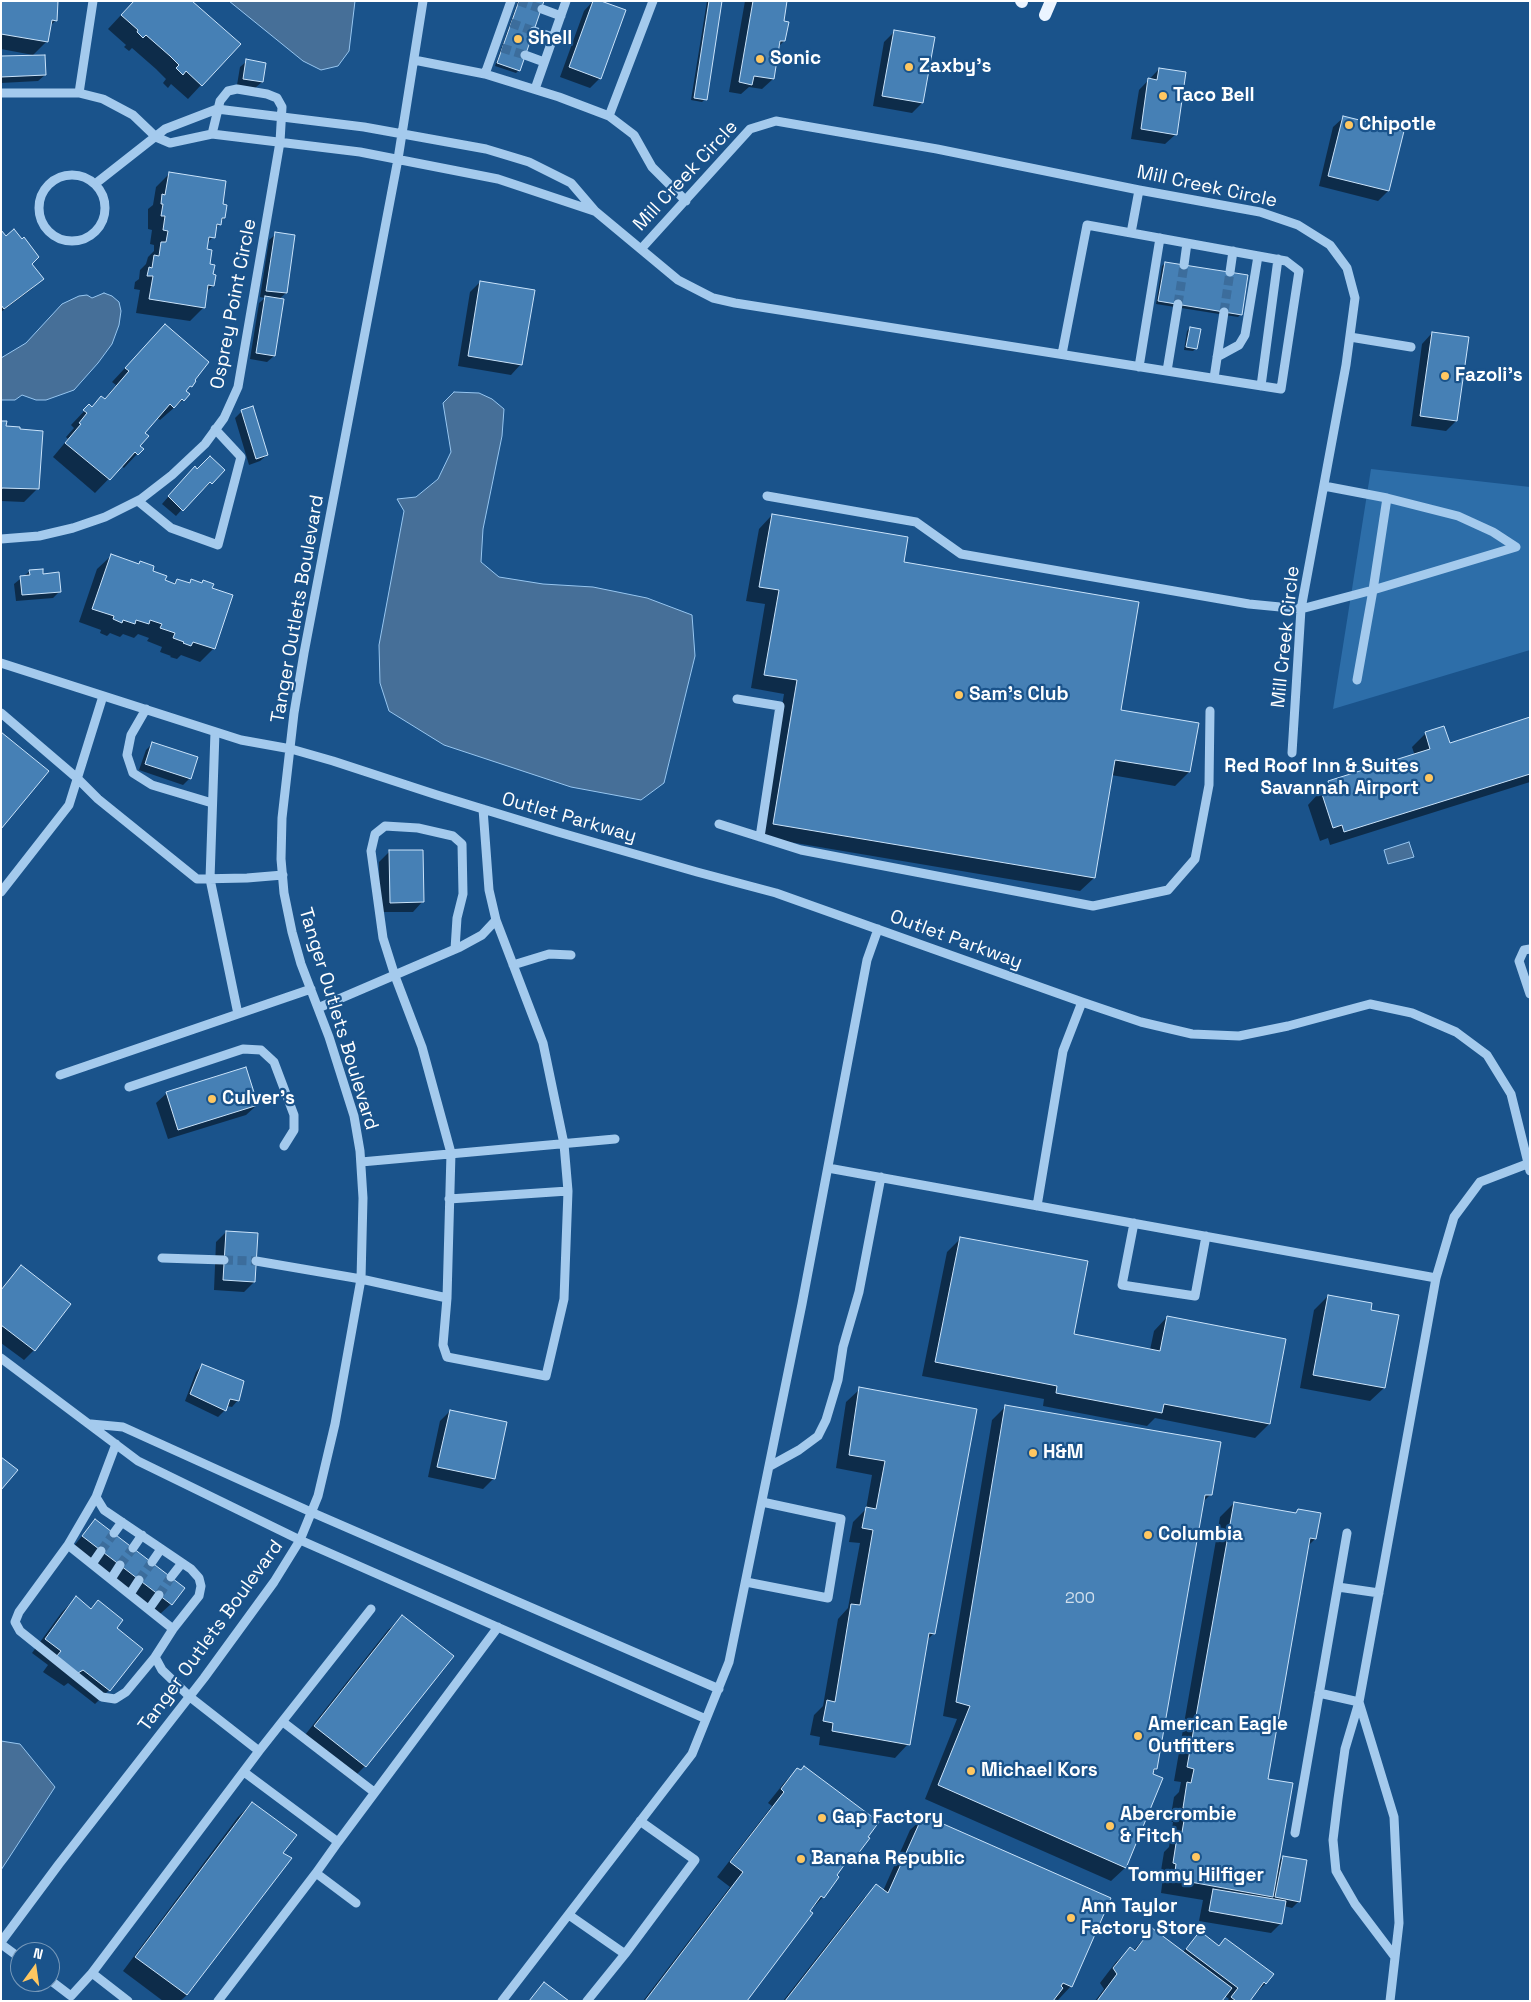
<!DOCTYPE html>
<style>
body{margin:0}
#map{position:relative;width:1531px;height:2002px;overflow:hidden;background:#1a538b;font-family:"Space Grotesk",sans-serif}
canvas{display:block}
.frame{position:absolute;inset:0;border:2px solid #fff;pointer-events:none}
.north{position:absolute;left:10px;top:1942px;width:50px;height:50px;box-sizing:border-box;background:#1a538b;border:1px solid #7698b9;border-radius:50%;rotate:14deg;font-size:14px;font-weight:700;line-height:20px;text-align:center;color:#fff}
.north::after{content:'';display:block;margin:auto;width:18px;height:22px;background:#ffc761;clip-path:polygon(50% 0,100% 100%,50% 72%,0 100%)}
</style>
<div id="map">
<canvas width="1531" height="2002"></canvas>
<div class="frame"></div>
<div class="north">N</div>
</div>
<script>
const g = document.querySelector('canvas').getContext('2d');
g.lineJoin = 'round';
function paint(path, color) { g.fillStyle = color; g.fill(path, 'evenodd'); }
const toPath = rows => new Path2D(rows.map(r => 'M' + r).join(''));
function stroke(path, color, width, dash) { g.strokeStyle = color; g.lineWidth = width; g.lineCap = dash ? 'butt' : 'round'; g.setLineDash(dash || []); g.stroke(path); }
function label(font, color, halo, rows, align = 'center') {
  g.font = font + ' "Space Grotesk",sans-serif'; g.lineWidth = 4.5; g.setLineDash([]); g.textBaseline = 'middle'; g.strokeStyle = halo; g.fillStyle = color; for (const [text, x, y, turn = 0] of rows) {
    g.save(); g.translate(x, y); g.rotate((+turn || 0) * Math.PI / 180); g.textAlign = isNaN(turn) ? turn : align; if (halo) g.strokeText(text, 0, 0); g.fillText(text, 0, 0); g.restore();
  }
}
const green = toPath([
 [1371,469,1530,487,1530,650,1333,709]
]);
const water = toPath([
 [229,1,355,1,349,51,338,66,321,70,303,61,229,1],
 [104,293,112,296,119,302,121,311,119,325,112,344,98,363,74,390,46,400,36,400,22,395,15,400,1,400,1,358,26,343,62,304,79,296,87,295,92,298,104,293],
 [454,392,479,393,492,399,504,409,502,436,483,529,481,562,499,577,543,584,593,587,647,598,692,615,695,656,664,783,641,800,571,787,444,745,389,711,380,683,379,645,404,511,397,499,416,497,438,479,451,452,443,403,454,392],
 [1409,842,1414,857,1388,864,1384,850,1409,842],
 [1,1741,20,1744,55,1787,1,1870,1,1741]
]);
const shadow = toPath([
 [1,1,55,21,49,27,47,41,33,55,1,49],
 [134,1,201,85,188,99,171,84,168,88,163,83,166,79,156,69,132,48,129,51,124,47,126,45,108,29],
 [518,1,543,1,519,70,516,73,495,66],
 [593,1,600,78,590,88,560,77,584,11],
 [707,1,721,1,705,99,702,102,691,100],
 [745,1,786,1,782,22,784,41,778,47,773,79,762,89,749,87,741,94,729,92],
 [895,31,922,103,912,113,873,106,884,42],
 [1,58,45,75,38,81,1,83],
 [247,61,262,82,255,88,237,85,240,67],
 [1159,69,1176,134,1165,144,1131,139,1139,90],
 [1344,117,1388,191,1378,201,1319,186,1333,127],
 [169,174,221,205,224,218,215,230,213,237,207,243,206,250,213,285,206,292,204,307,190,321,136,313,140,290,134,289,135,282,139,279,140,270,146,264,148,257,154,251,154,245,150,244,152,230,148,229,148,209,153,205,156,187],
 [1,232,42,278,32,289,1,312],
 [276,234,286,293,279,299,274,356,267,362,250,359,259,303,265,298,260,297,269,240],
 [1165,263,1241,314,1238,317,1156,304,1162,266],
 [480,282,521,364,511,375,458,366,470,292],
 [1190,328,1196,348,1193,351,1184,350,1187,331],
 [1432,333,1456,421,1446,431,1411,426,1422,344],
 [151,340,195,381,185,392,183,400,160,420,157,418,143,434,137,454,124,468,121,466,95,493,53,457,68,439,66,437,74,428,71,425,89,406,91,408,101,397,104,400,116,385,112,382],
 [242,411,267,455,260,461,249,465,235,418],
 [1,422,38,488,24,502,1,501],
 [223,470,204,489,202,487,176,516,162,504,188,474],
 [772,515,902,563,1119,711,1189,772,1175,786,1111,775,1094,878,1080,891,760,837,784,694,751,688,765,604,746,601,759,529],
 [111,556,138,565,140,563,163,581,173,584,177,580,188,584,192,581,201,584,204,581,211,589,214,648,200,662,181,655,177,659,170,657,171,656,160,652,162,647,147,641,149,638,138,634,134,638,123,634,120,637,110,633,107,636,100,633,101,630,79,622,97,569],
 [30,571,60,591,53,598,16,601,14,584],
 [1530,719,1530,782,1330,845,1328,838,1320,841,1308,805,1329,782,1415,756,1412,747,1426,733,1449,744],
 [152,744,190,778,183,785,139,770,146,750],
 [389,852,423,901,413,912,380,912,379,862],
 [167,1093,257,1105,246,1115,168,1139,156,1103],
 [226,1232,254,1282,244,1292,214,1290,216,1242],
 [961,1238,1073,1335,1150,1350,1154,1331,1167,1317,1285,1340,1269,1424,1255,1438,1155,1418,1147,1426,1043,1406,1044,1399,922,1376,947,1252],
 [21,1267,34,1350,24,1360,1,1343,1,1289],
 [1328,1296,1369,1311,1384,1388,1370,1401,1300,1388,1314,1310],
 [202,1365,238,1400,232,1407,227,1406,225,1410,218,1417,185,1401,196,1372],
 [860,1389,975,1410,933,1634,926,1641,908,1744,895,1758,819,1745,820,1737,810,1735,814,1715,823,1706,838,1619,848,1608,860,1543,849,1542,853,1522,866,1509,872,1475,836,1468,846,1402],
 [1006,1406,1210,1495,1202,1503,1156,1769,1151,1774,1161,1779,1125,1868,1111,1881,925,1799,957,1719,943,1716,992,1420],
 [450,1411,505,1423,493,1479,483,1489,428,1477,440,1421],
 [1234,1503,1315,1539,1307,1547,1267,1780,1278,1862,1283,1857,1299,1901,1292,1908,1284,1906,1281,1923,1271,1933,1199,1921,1203,1900,1161,1893,1163,1877,1160,1877,1164,1852,1169,1847,1173,1822,1170,1821,1174,1797,1179,1792,1181,1782,1174,1781,1220,1517],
 [95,1520,171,1604,160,1614,73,1547],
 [76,1598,90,1609,98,1602,115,1629,109,1690,95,1704,68,1683,64,1686,43,1672,48,1665,32,1653,62,1612],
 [402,1617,365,1766,351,1780,301,1740,388,1630],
 [797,1769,853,1858,838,1871,836,1875,838,1877,823,1897,809,1912,745,2001,643,2001,730,1887,717,1877,772,1806,768,1803,784,1783],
 [252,1803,281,1854,290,1859,187,1995,180,2001,163,2001,123,1971,238,1817],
 [924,1817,1071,1986,1058,2000,1053,1999,1052,2001,783,2001,863,1899,877,1886,883,1891,910,1830],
 [1152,1930,1182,1953,1200,1933,1218,1947,1225,1939,1266,1983,1248,2001,1227,2001,1229,1999,1225,1996,1221,2001,1095,2001,1104,1989,1100,1983,1116,1962,1130,1949,1133,1951]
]);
const building = toPath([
 [1,1,58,1,57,21,52,20,48,42,1,34,1,1],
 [134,1,192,1,241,44,202,86,186,71,183,75,176,68,179,65,170,56,146,35,143,38,137,32,138,30,121,15,134,1],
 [519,1,544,1,520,71,497,63,519,1],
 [593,1,601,1,626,10,601,79,569,67,593,1],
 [709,1,722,1,707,100,694,98,709,1],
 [753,1,787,1,784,21,789,22,785,41,780,41,774,79,754,76,752,85,739,82,753,1],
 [894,30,935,37,923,103,882,96,894,30],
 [45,55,46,75,1,77,1,56,45,55],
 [246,59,266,63,263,82,243,79,246,59],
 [1159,68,1186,72,1177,135,1141,129,1148,78,1157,80,1159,68],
 [1343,116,1404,131,1389,191,1328,176,1343,116],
 [169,172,226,181,223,204,227,205,225,218,222,218,221,225,217,224,215,238,209,237,207,249,212,250,210,264,215,265,213,274,216,275,214,286,208,285,205,308,149,299,153,276,147,276,149,267,152,268,154,255,159,256,161,242,166,242,168,231,163,230,165,216,161,216,163,204,161,204,162,194,165,195,169,172],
 [14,229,22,239,24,237,39,257,32,264,44,279,4,309,1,305,1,230,6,236,14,229],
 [275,232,295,235,287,293,266,291,275,232],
 [1165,262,1248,275,1242,315,1158,301,1165,262],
 [480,281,535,290,522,365,468,356,480,281],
 [265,296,284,299,275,356,256,353,265,296],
 [165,324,209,362,195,380,196,381,192,387,190,386,186,391,190,394,184,401,182,399,174,408,170,404,145,433,149,436,140,446,144,449,138,455,135,452,110,480,65,443,81,424,79,423,87,413,83,410,89,404,92,407,101,396,105,399,129,371,125,368,165,324],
 [1190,327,1201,329,1197,349,1186,347,1190,327],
 [1432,332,1469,337,1457,421,1420,416,1432,332],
 [253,406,268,455,256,459,241,410,253,406],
 [1,421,7,421,6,426,20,427,20,429,43,431,39,489,2,488,1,491,1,421],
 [210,456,225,470,212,484,210,482,183,511,168,496,195,466,197,469,210,456],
 [772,514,908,537,904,562,1139,602,1121,710,1199,723,1190,772,1115,760,1095,878,773,824,797,680,764,675,779,590,759,587,772,514],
 [111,554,139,564,140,561,154,566,153,571,167,576,165,580,175,584,177,579,190,583,191,579,202,583,203,580,214,584,212,588,233,595,215,649,193,642,191,646,183,643,184,642,173,638,175,633,160,628,162,624,150,620,149,624,136,620,135,624,123,620,122,623,113,619,114,616,92,609,111,554],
 [43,569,43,574,59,572,61,592,22,595,20,576,30,575,29,570,43,569],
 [1530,717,1530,774,1344,832,1342,825,1333,828,1321,791,1330,788,1328,781,1430,749,1425,732,1444,726,1450,743,1530,717],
 [1,732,49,771,1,829,1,732],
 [152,742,198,757,191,779,145,764,152,742],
 [389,850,423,850,424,902,390,903,389,850],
 [246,1067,258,1105,178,1130,166,1092,246,1067],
 [226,1231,258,1233,255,1282,223,1280,226,1231],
 [960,1237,1088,1261,1074,1334,1160,1351,1167,1316,1286,1339,1270,1424,1164,1404,1162,1413,1056,1393,1057,1386,935,1362,960,1237],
 [21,1265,71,1304,35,1351,1,1325,1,1290,21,1265],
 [1328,1295,1372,1303,1371,1310,1399,1315,1385,1388,1313,1375,1328,1295],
 [202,1364,244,1381,239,1401,230,1399,226,1411,190,1394,202,1364],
 [859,1387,977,1409,935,1634,929,1633,910,1745,832,1731,833,1723,823,1721,827,1700,835,1702,851,1604,860,1605,873,1530,862,1528,866,1507,876,1509,885,1461,849,1455,859,1387],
 [1005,1405,1221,1442,1212,1495,1205,1495,1157,1769,1154,1769,1153,1774,1163,1778,1126,1868,938,1785,970,1706,956,1702,1005,1405],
 [450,1410,507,1422,495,1479,437,1467,450,1410],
 [1,1457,18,1470,1,1490,1,1457],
 [1234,1502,1296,1513,1298,1509,1321,1513,1316,1539,1310,1538,1268,1779,1293,1783,1273,1897,1174,1879,1176,1864,1173,1863,1177,1837,1181,1838,1186,1809,1183,1808,1187,1782,1191,1783,1194,1769,1187,1767,1234,1502],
 [95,1519,185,1588,172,1605,82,1536,95,1519],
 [76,1596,91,1609,98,1600,123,1620,117,1628,143,1649,110,1691,83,1670,78,1673,56,1657,61,1651,45,1639,76,1596],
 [402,1615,454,1656,366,1767,314,1726,402,1615],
 [804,1766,879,1822,868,1837,870,1838,854,1859,850,1857,837,1875,839,1877,824,1898,821,1896,810,1911,813,1913,747,2001,645,2001,743,1872,730,1862,784,1792,781,1789,797,1768,801,1770,804,1766],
 [252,1802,297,1835,283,1853,292,1858,187,1995,135,1957,252,1802],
 [923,1815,1111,1898,1072,1987,1063,1983,1061,1986,1063,1988,1053,2001,785,2001,876,1884,888,1893,923,1815],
 [1283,1856,1307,1860,1300,1902,1275,1897,1283,1856],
 [1213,1889,1286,1901,1282,1924,1209,1911,1213,1889],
 [1152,1928,1232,1988,1222,2001,1097,2001,1117,1974,1113,1968,1130,1947,1135,1951,1152,1928],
 [1200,1931,1219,1946,1225,1938,1274,1974,1266,1984,1264,1982,1250,2001,1236,2001,1231,1997,1238,1988,1186,1949,1200,1931],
 [544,1982,569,2001,529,2001,544,1982]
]);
const minorTunnel = toPath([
 [519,1,542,9],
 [511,23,534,31],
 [502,48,525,55],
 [1178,304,1184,265],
 [1224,312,1230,272],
 [224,1260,256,1261],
 [101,1551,114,1533],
 [120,1565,133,1548],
 [139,1580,152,1562],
 [159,1595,171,1577]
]);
const minor = toPath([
 [542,9,561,16],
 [534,31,553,37],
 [525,55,544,62],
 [414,60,485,74,559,97,609,116,634,135,652,167,686,201],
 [485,74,511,1],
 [535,89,566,1],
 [1,93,79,93,103,99,133,115,156,137,170,143,212,134,360,152,498,179,594,211],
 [79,93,93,1],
 [609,116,653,1],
 '39 208a33 33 0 1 1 66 0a33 33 0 1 1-66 0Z',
 [95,184,165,129,217,109,364,127,486,149,529,162,571,183,595,211,678,280,713,298,735,303,1281,389,1299,271,1286,261,1087,225,1062,354],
 [1131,233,1139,190],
 [641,249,750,129,776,121,937,149,1139,190,1260,212,1298,225,1330,245,1347,268,1355,298,1346,365,1301,609,1292,753],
 [1184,265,1187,243],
 [1230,272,1233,251],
 [1350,337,1411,347],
 [1217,357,1239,345,1245,335,1258,256],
 [1139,367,1160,238],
 [1167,371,1178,304],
 [1214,378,1224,312],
 [1261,386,1278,259],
 [1324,486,1387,498],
 [767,496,916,522,961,554,1249,604,1301,609,1373,590,1516,547,1493,532,1458,516,1387,498,1373,590,1357,680],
 [138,501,171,528,218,545,241,457,215,429],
 [1,539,39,536,73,528,105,517,141,499,172,475,205,444,224,418,238,387,280,142,282,107,277,98,267,94,237,89,228,91,220,101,212,134],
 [1,663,241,740,291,749,333,761,437,795,558,832,697,872,776,893,1082,1002,1141,1022,1192,1034,1239,1036,1288,1026,1370,1004,1412,1013,1456,1032,1487,1055,1511,1094,1530,1171],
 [737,699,780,706,760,837],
 [146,709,131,735,127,755,133,773,152,785,212,803],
 [1,713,77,778,98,799,197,879,247,878,283,875],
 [215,732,210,879,238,1014],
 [719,824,801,850,1093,906,1168,890,1195,859,1209,785,1210,711],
 [1,892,69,805,103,696],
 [455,949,457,918,463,894,462,844,453,836,418,828,385,826,375,834,371,851,383,938,395,976,422,1047,451,1153,447,1298,443,1345,447,1357,546,1376,564,1299,568,1191],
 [1530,949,1524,950,1519,961,1530,994],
 [513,965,549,954,571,955],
 [318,1008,460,947,482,935,496,920,489,890,483,809],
 [60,1075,311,989],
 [129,1087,243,1049,261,1050,274,1062,294,1115,294,1130,284,1146],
 [361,1162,615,1139],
 [828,1168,1436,1278],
 [449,1199,568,1191,564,1144,543,1043,496,920],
 [1037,1206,1063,1051,1082,1002],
 [1134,1223,1122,1285,1195,1296,1206,1236],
 [162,1258,224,1260],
 [256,1261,361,1279,447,1298],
 [1,1358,138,1461,300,1540,706,1719],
 [91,1424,123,1427,311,1512,719,1689],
 [116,1444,96,1497,104,1510,191,1569,199,1578,201,1586,199,1596,173,1629,155,1657,162,1670,190,1697,259,1751],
 [770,1466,799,1450,818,1436,826,1420,838,1380,843,1347,859,1292,881,1177],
 [96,1497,68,1545,173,1629],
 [114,1533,122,1522],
 [68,1545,19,1612,15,1622,20,1631,102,1697,115,1699,126,1692,155,1657],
 [133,1548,142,1535],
 [152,1562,161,1549],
 [92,1564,101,1551],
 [171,1577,182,1563],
 [111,1579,120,1565],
 [746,1582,828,1598,841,1519,762,1502],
 [1338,1587,1379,1593],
 [130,1594,139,1580],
 [149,1609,159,1595],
 [1319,1693,1359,1702,1345,1749,1338,1799,1333,1840,1336,1871,1355,1904,1395,1957],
 [283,1722,374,1792],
 [244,1772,338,1842,316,1873],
 [1295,1833,1347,1533],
 [338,1842,498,1627],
 [569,1915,625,1954],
 [1,1942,59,1864,204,1678,274,1582,300,1540,318,1496,335,1424,361,1279,363,1198,360,1151,354,1116,329,1037,301,964,292,932,284,893,281,859,282,818,294,713,304,653,398,159,423,1],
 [1,1944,20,1958],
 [50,1980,71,1996,92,1973],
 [128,2001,92,1973,259,1751,371,1609],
 [218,2001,316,1873,356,1903],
 [502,2001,692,1754,729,1662,802,1304,867,960,878,929],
 [587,2001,625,1954,695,1860,640,1821],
 [1390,2001,1399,1923,1394,1817,1359,1702,1436,1278,1454,1217,1480,1182,1527,1164]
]);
const major = toPath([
 [1021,1,1022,2],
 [1045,15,1051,1]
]);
const markers = [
 [518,39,5,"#ffc761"],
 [760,59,5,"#ffc761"],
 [909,67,5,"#ffc761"],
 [1163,96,5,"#ffc761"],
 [1349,125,5,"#ffc761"],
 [1445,376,5,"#ffc761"],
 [959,695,5,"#ffc761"],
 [1429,778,5,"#ffc761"],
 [212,1099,5,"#ffc761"],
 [1033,1453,5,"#ffc761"],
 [1148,1535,5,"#ffc761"],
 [1138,1736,5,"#ffc761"],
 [971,1771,5,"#ffc761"],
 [822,1818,5,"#ffc761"],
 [1110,1826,5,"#ffc761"],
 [1196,1857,5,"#ffc761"],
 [801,1859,5,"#ffc761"],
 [1071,1918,5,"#ffc761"]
];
const numberNames = [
 ["200",1080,1599]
];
const poiNames = [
 ["Shell",528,39],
 ["Sonic",770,59],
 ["Zaxby's",919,67],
 ["Taco Bell",1173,96],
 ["Chipotle",1359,125],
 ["Fazoli's",1455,376],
 ["Sam's Club",969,695],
 ["Red Roof Inn & Suites",1419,767,"right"],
 ["Savannah Airport",1419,789,"right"],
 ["Culver's",222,1099],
 ["H&M",1043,1453],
 ["Columbia",1158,1535],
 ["American Eagle",1148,1725],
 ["Outfitters",1148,1747],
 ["Michael Kors",981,1771],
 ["Abercrombie",1120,1815],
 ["& Fitch",1120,1837],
 ["Gap Factory",832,1818],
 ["Banana Republic",811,1859],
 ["Tommy Hilfiger",1196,1876,"center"],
 ["Ann Taylor",1081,1907],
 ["Factory Store",1081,1929]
];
const streetNames = [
 ["Mill Creek Circle",686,176,-47],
 ["Mill Creek Circle",1207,187,12],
 ["Osprey Point Circle",234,304,-79],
 ["Tanger Outlets Boulevard",298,609,-80],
 ["Mill Creek Circle",1286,637,-84],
 ["Outlet Parkway",569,818,16],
 ["Outlet Parkway",956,940,20],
 ["Tanger Outlets Boulevard",338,1019,73],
 ["Tanger Outlets Boulevard",211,1636,-54]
];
paint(green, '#2d6ea9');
paint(water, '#466f98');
stroke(water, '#97c6f0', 1);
paint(shadow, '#0007');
paint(building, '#4680b5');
stroke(building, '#cae3fa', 1);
stroke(minorTunnel, '#3c6d9c', 9, [9, 4.5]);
stroke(minor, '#a4caed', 9);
stroke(major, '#ebf4ff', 12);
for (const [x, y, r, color] of markers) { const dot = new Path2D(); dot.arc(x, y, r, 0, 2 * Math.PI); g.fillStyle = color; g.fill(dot); stroke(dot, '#1a538b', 2); }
label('16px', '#d1dfec', null, numberNames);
label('bold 19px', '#fff', '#1a538b', poiNames, 'left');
label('19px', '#fff', '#1a538b', streetNames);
</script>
